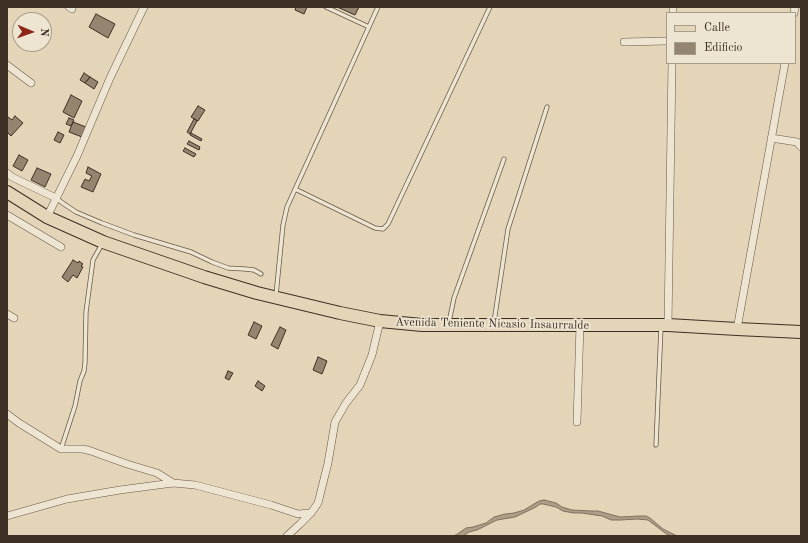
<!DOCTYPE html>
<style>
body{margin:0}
#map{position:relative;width:808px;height:543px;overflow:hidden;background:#e4d5b8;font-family:"Old Standard TT",serif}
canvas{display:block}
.frame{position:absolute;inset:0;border:8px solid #3e2f24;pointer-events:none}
.legend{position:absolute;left:666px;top:12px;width:130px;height:52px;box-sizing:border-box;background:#ede4d1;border:1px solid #a79c8c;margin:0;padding:5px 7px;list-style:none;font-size:12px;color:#3e2f24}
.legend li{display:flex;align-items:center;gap:8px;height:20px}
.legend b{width:20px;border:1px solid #a79c8c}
.north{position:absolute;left:12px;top:12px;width:40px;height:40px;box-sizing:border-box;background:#ede4d1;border:1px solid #a79c8c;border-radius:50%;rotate:92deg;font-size:11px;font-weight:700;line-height:16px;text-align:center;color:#3e2f24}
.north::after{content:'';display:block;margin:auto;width:14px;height:18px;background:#8f2418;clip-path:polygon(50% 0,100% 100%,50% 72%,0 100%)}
</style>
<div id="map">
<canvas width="808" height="543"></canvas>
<div class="frame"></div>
<ul class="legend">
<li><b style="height:5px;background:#e4d5b8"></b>Calle</li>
<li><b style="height:11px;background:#948571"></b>Edificio</li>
</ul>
<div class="north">N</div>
</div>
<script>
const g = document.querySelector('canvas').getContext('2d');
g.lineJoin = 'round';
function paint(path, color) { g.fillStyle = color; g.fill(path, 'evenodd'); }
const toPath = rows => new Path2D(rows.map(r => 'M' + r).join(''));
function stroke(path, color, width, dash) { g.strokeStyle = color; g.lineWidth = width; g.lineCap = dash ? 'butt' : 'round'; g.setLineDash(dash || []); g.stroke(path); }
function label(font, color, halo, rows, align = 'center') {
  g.font = font + ' "Old Standard TT",serif'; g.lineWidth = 3.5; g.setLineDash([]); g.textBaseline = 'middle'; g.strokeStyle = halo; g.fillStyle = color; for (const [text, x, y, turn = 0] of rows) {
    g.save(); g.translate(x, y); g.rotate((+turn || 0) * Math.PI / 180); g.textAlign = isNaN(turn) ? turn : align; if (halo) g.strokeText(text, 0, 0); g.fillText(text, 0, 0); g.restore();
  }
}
const water = toPath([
 [544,500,556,503,562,507,572,510,592,511,598,511,620,517,639,516,646,516,650,518,663,529,677,536,671,536,665,533,648,520,637,519,621,520,611,520,602,516,582,513,573,513,563,511,556,507,543,504,540,504,536,507,515,517,497,520,477,530,469,532,463,536,451,536,456,535,466,528,473,527,486,523,494,517,505,514,514,513,524,510,539,501,544,500]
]);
const building = toPath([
 [296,7,307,7,304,14,295,10,296,7],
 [337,7,359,7,355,15,337,7],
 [96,14,115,24,108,38,89,27,96,14],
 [84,73,90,77,85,83,80,80,84,73],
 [90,77,98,82,94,89,85,83,90,77],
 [71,95,82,101,74,118,63,112,71,95],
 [198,106,205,110,198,121,191,117,198,106],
 [15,116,23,123,11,136,7,132,7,119,8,117,12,120,15,116],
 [69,118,74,120,71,126,66,124,69,118],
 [194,119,197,121,190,134,187,132,194,119],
 [73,122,86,127,82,137,69,132,73,122],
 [58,132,64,135,60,143,54,140,58,132],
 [191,133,202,139,201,141,190,135,191,133],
 [189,141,200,147,199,150,187,144,189,141],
 [185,148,196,154,194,157,183,151,185,148],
 [19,155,28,160,22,171,13,166,19,155],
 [88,167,101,174,93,192,81,187,85,179,89,181,92,176,86,173,88,167],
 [37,168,51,174,45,187,31,180,37,168],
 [73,260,78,263,79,261,83,264,81,266,83,267,77,278,73,275,68,282,62,277,73,260],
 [254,322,262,326,256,339,248,335,254,322],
 [280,327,286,330,278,349,271,345,280,327],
 [318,357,327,361,322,374,313,370,318,357],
 [228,371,233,373,229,380,225,378,228,371],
 [258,381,265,386,262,391,255,386,258,381]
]);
const service = toPath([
 [326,7,369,27],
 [295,189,375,228,383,229,388,224,490,7],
 [56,198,64,204,76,212,102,223,134,235,191,252,212,262,228,268,245,269,254,270,261,274],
 [276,295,283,225,287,207,378,7],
 [449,322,454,298,504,159],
 [494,322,508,229,547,107],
 [656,445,661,327],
 [61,449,75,406,80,381,84,371,85,363,86,312,93,260,102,244]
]);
const minor = toPath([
 [69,7,72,9],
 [673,13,673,7],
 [794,13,795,7],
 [624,42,667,41],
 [7,65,31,83],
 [771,138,797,142,801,147],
 [7,173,12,177,56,198],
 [7,215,61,247],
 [47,217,77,156,110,78,144,7],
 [7,314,14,318],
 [668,325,672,63],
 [737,329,785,63],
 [7,414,19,423,61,449,83,449,91,451,127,464,157,473,173,483],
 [577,422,580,325],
 [7,516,67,499,120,490,173,483,195,485,271,505,298,514,311,513],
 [287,536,300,524,311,513,318,503,328,463,335,422,346,403,360,385,372,355,380,321]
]);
const primary = toPath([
 [7,192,47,217,103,242,204,277,257,293,340,313,380,321,422,325,668,325,737,329,801,332]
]);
const streetNames = [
 ["Avenida Teniente Nicasio Insaurralde",492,324,1]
];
paint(water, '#ac9d86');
stroke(water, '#80715f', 1);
paint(building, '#948571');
stroke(building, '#3e2f24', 1);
stroke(service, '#685849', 5);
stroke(minor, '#685849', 8);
stroke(primary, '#3e2f24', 14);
stroke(service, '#ede4d1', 3.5);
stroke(minor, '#ede4d1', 7);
stroke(primary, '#e4d5b8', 12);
label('12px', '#3e2f24', '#ede4d1', streetNames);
</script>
